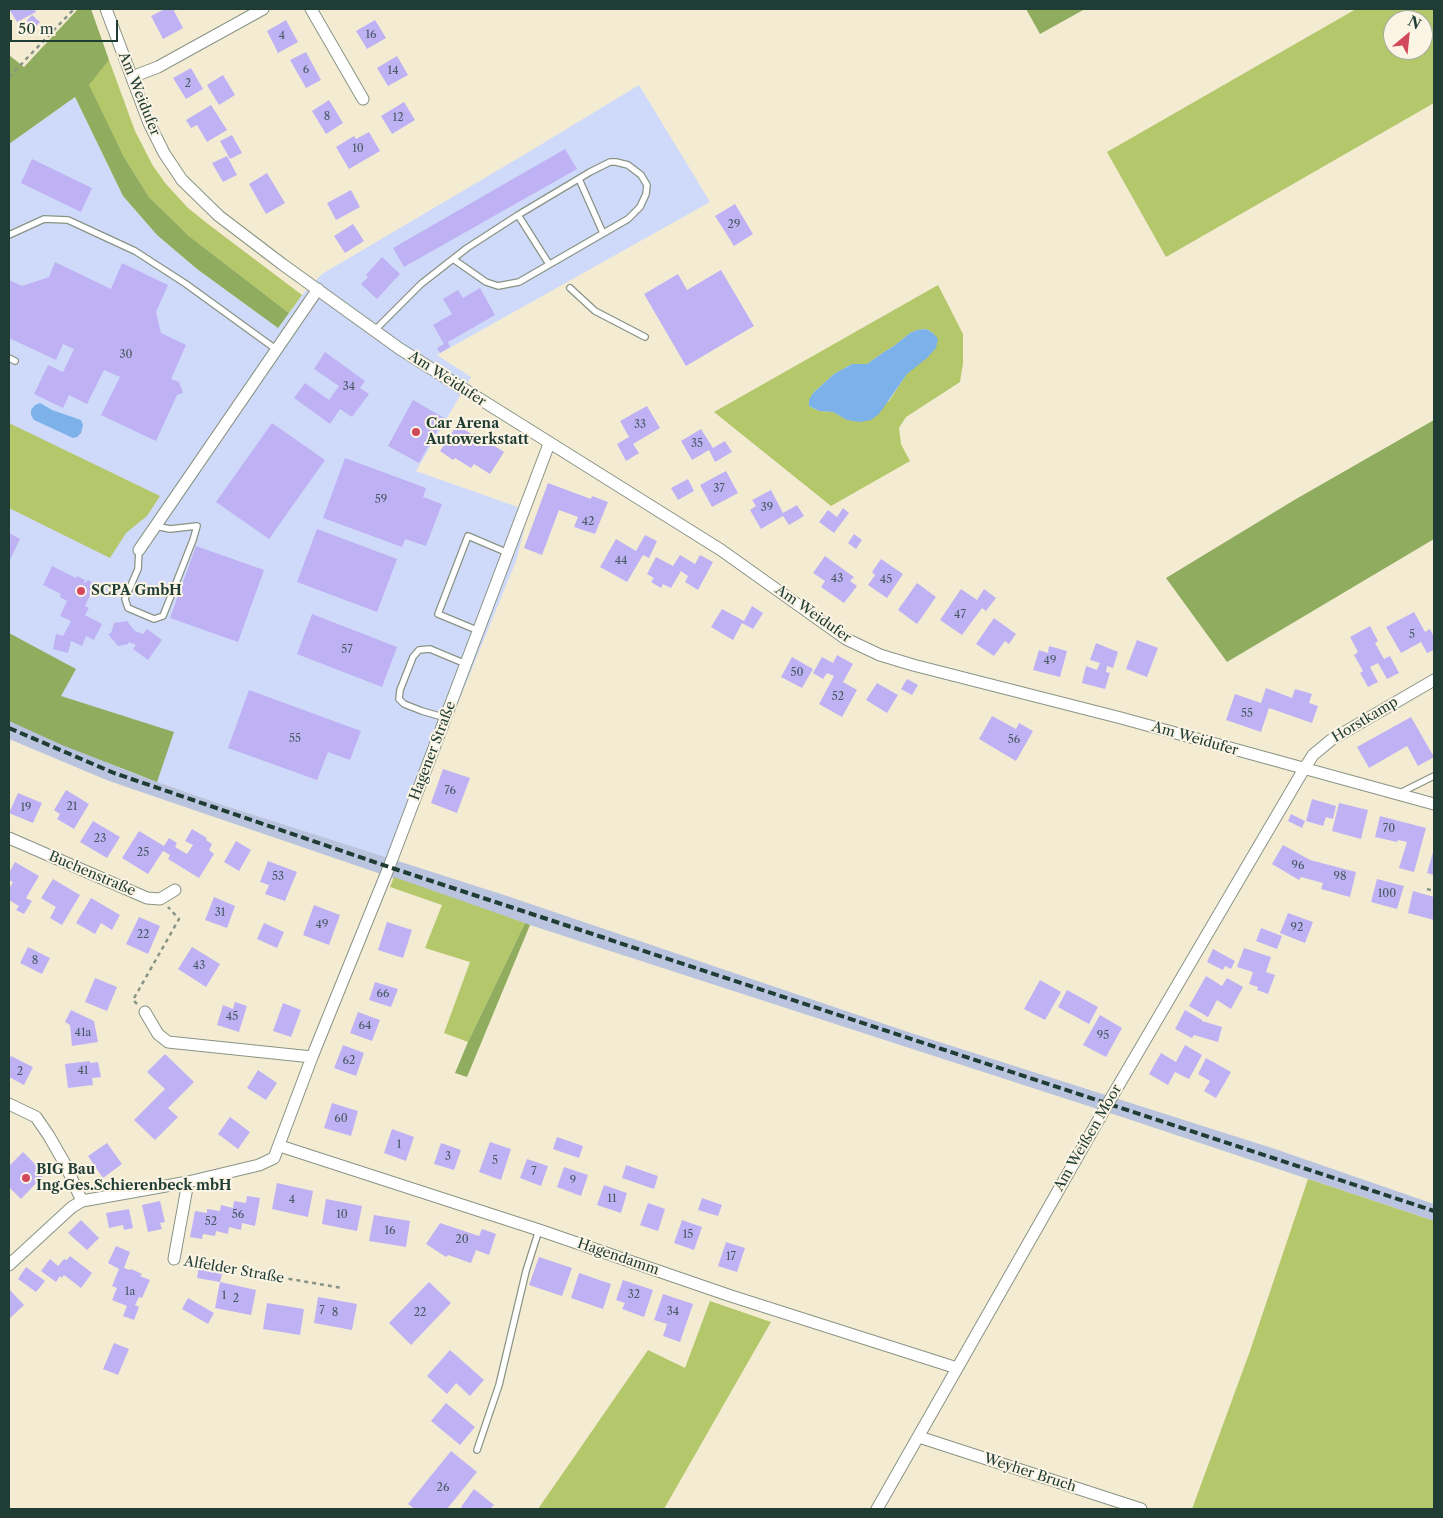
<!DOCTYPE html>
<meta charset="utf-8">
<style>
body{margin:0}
#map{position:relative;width:1443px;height:1518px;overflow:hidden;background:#f3ecd3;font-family:"Libre Caslon Text",serif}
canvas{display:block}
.frame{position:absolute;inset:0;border:10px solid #1f3d34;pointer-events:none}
.north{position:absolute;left:1383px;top:10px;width:50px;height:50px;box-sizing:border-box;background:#fcf5e5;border:1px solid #a4ab9e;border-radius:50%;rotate:28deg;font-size:14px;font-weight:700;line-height:20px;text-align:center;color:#1f3d34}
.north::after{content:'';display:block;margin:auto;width:18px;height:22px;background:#d1495b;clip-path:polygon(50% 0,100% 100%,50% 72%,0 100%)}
.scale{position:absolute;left:10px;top:20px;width:108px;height:22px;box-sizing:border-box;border:2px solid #1f3d34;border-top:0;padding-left:6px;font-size:15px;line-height:18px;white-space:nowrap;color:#1f3d34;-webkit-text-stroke:4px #fcf5e5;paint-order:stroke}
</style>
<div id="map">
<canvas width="1443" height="1518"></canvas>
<div class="frame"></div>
<div class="north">N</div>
<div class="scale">50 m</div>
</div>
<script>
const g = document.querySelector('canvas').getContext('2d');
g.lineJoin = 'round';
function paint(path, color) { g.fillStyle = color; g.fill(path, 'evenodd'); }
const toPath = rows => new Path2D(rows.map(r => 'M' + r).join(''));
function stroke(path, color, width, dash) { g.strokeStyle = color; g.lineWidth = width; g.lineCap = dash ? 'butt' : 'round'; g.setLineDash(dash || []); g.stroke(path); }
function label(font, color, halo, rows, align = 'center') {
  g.font = font + ' "Libre Caslon Text",serif'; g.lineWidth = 4; g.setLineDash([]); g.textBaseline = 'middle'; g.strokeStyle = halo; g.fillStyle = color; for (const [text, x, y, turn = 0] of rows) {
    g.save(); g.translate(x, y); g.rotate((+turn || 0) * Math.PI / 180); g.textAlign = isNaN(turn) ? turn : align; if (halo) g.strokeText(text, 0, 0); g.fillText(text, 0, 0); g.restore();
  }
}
const built = toPath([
 [639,85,710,202,437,355,471,377,416,471,529,511,516,561,438,752,397,861,223,805,132,773,9,721,9,144,75,97,123,196,157,235,197,269,278,328,302,295,322,274,527,153]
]);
const industrial = toPath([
 [9,721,132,773,223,805,504,895,911,1033,1275,1149,1434,1204,1434,1221,1119,1116,530,925,109,781,9,739]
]);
const green = toPath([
 [1356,9,1434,9,1434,103,1166,257,1107,152],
 [1393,20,1423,20,1423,50,1393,50],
 [109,60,135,131,153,166,166,184,188,208,208,224,302,295,289,313,189,236,149,197,124,157,88,85],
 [938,285,963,334,963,363,960,382,906,417,899,428,901,444,910,461,831,506,714,412],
 [926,329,933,333,889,401,848,420,833,412,819,411,809,406,813,393,834,374,852,364,867,364,884,352,894,346,910,333,917,330],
 [9,423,160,496,147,516,126,533,110,558,9,508],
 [394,877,525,923,468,1042,444,1033,470,962,425,948,442,905,390,887],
 [1308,1179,1434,1221,1434,1509,1192,1509,1250,1351],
 [710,1301,771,1322,664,1509,538,1509,648,1350,685,1368]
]);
const forest = toPath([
 [78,9,91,9,109,60,89,85,124,157,149,197,189,236,289,313,278,328,197,269,157,235,123,196,75,97,9,144,9,55,24,67],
 [1026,9,1085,9,1040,34],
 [1434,420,1434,539,1227,662,1166,578,1296,499],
 [9,633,76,669,61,696,174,732,157,782,62,745,9,721],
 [525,923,530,925,467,1077,455,1073,468,1042]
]);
const water = toPath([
 [926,329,933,333,938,339,936,348,927,358,907,374,879,414,871,420,860,422,847,420,833,412,819,411,809,406,809,400,813,393,834,374,852,364,867,364,884,352,894,346,910,333,917,330],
 [40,403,52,410,81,420,83,425,81,433,77,437,73,438,34,420,31,415,31,410,35,405]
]);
const building = toPath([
 [9,9,34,9,36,12,17,22],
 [165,9,173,9,183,28,163,39,151,16],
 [32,15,40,22,28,35,20,28],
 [286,20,298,42,278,53,267,31],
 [375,20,386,38,367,49,356,31],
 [306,52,321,80,306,88,290,60],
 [397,56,408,75,388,86,377,68],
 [191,68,203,89,186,99,173,78],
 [223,75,235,95,219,105,207,85],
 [329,100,343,123,326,134,312,111],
 [404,102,415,120,392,134,381,116],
 [211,105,227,130,207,142,197,125,191,128,186,120],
 [369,132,380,151,349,169,336,147,354,136,356,139],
 [232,135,242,153,230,159,220,141],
 [565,149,577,169,404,267,393,248],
 [227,156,237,175,223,182,212,163],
 [32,159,92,188,81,212,21,183],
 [267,173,285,203,266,214,249,184],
 [351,190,360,207,336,220,327,203],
 [735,204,753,234,734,246,715,216],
 [353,224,364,241,345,253,334,236],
 [382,257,400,274,377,299,361,284,368,277,366,275],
 [55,262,111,289,122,263,168,285,156,312,161,333,186,345,171,379,179,382,183,393,177,395,156,441,101,415,120,377,104,370,87,404,69,395,63,408,34,394,48,365,63,372,74,349,63,344,56,360,9,338,9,280,22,286,49,277],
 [721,270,754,326,686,366,644,294,678,274,687,290],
 [480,288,495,315,448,342,450,347,440,353,437,348,444,344,433,325,452,314,443,299,458,290,463,298],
 [325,352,365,381,360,388,369,394,352,417,340,409,330,424,294,398,305,383,329,400,339,386,314,369],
 [413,400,444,418,419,463,388,446],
 [647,406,660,428,633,444,639,453,626,461,617,444,629,437,620,421],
 [272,423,325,460,269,539,216,502],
 [457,425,473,435,474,433,504,452,490,474,474,464,471,468,455,458,453,460,440,451],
 [701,429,713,448,725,441,732,452,715,462,709,450,692,460,681,441],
 [345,458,426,488,423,497,442,504,426,546,405,539,402,547,323,518],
 [726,471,738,493,712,507,700,485],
 [688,479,694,491,678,500,671,488],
 [548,483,591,499,592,496,608,502,595,534,574,527,578,517,559,510,542,555,524,548],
 [771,490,783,513,797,505,804,516,789,525,783,516,761,529,750,510,756,506,752,500],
 [843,508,849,513,834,533,819,522,828,510,837,517],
 [317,529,397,559,377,612,297,582],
 [9,533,20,539,9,562],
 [854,534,862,540,856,549,848,543],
 [645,535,657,541,649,558,643,555,627,582,600,567,616,539,636,551],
 [196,546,264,570,238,642,170,618],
 [680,555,695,564,700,555,713,562,698,590,685,582,688,576,681,571,671,588,663,584,661,588,651,582,654,578,647,574,656,557,673,566],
 [825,556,854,577,850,581,857,586,844,603,821,587,825,581,813,573],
 [881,559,903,574,887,598,868,585,875,575,872,572],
 [52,566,76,578,77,576,85,580,84,582,85,583,88,580,98,587,91,596,90,595,85,606,89,608,85,615,102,624,94,640,86,636,82,646,71,641,68,653,53,649,56,634,63,636,71,621,60,616,67,601,60,597,61,594,43,585],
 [917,583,936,597,917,624,898,610],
 [961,589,977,600,984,589,996,598,986,611,982,608,962,635,940,620],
 [752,606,763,613,753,629,742,623,733,640,711,627,722,609,744,621],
 [1414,612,1425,632,1430,629,1434,637,1434,650,1427,653,1421,642,1401,653,1386,627],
 [312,614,397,647,382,687,297,654],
 [994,618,1016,634,1009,644,1005,641,994,656,976,644],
 [127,621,135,631,143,634,147,629,162,640,148,660,133,649,136,645,129,642,128,644,118,646,108,634,111,633,114,623],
 [1370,626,1378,641,1375,643,1384,659,1390,656,1399,673,1387,679,1378,663,1370,667,1378,682,1368,687,1360,673,1363,671,1354,655,1358,652,1350,637],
 [1137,640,1158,648,1147,677,1126,669],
 [1096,643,1118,652,1113,668,1107,666,1106,672,1110,673,1105,689,1082,683,1086,666,1097,670,1100,663,1090,660],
 [1049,646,1067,651,1060,677,1033,670,1039,650,1048,653],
 [837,655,853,664,843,682,857,690,842,717,819,704,834,676,827,673,823,679,813,673,822,657,833,663],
 [792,657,813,669,802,688,781,677],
 [907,679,918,685,912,695,901,689],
 [877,683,898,695,887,713,866,700],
 [1266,688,1292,698,1295,689,1312,694,1309,703,1318,706,1312,723,1269,708,1261,732,1226,720,1235,694,1261,703],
 [249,690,361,731,350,760,328,752,317,780,228,748],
 [992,716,1016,729,1019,723,1033,731,1016,761,979,739],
 [1411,717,1434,757,1418,766,1407,746,1369,768,1357,747],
 [443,769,470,778,457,813,431,803],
 [66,790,89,804,74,829,57,819,60,814,54,810],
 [18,793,42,803,33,823,9,813],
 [1312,799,1336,806,1333,819,1326,817,1323,826,1306,821],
 [1339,803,1368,810,1361,839,1332,831],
 [1291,814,1305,821,1302,828,1288,821],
 [1380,816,1426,828,1414,872,1399,868,1407,842,1398,840,1397,842,1375,837],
 [93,821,120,837,107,858,80,842],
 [192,829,207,838,206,840,212,844,209,850,214,854,199,878,168,859,170,855,163,851,148,874,122,858,139,831,164,846,169,838,177,843,175,847,187,854,193,845,185,841],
 [236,841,251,850,239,871,224,862],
 [1283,845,1310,860,1356,872,1350,897,1321,889,1323,883,1301,877,1299,880,1272,864],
 [1434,849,1434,875,1427,873],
 [268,861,297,872,285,901,265,894,269,885,260,882],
 [15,862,39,876,26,898,32,901,24,914,16,910,19,906,9,900,9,889,13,882,9,880,9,873],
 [53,879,80,895,62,925,50,918,56,907,41,898],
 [1377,879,1404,886,1397,909,1371,902],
 [1413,891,1434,897,1434,920,1408,913],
 [214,897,235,906,227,928,205,920],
 [91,898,120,915,112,930,101,923,95,934,76,923],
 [314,905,340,915,329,945,303,935],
 [1288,913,1313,922,1305,943,1280,933],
 [139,917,160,926,148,954,126,944],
 [387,922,412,930,403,958,378,950],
 [264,923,284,932,277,948,257,939],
 [1261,928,1282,936,1277,949,1256,941],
 [28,947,50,958,42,974,20,963],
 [192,947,220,964,206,987,178,969],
 [1244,948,1271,957,1266,972,1275,975,1268,994,1257,990,1258,987,1249,984,1253,972,1237,967],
 [1213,949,1235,961,1231,969,1225,966,1223,970,1207,962],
 [1206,976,1222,986,1227,978,1243,987,1231,1009,1217,1000,1208,1017,1189,1006],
 [95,978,117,987,107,1011,85,1002],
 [1040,980,1061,992,1045,1020,1024,1009],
 [375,982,398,989,391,1007,369,1000],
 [1067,990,1098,1007,1089,1024,1058,1007],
 [235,1002,247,1006,239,1032,217,1025,223,1005,233,1009],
 [283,1003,301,1010,291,1037,273,1031],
 [71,1010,94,1021,98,1042,72,1046,70,1025,65,1022],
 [1185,1010,1202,1020,1202,1021,1222,1027,1218,1042,1194,1035,1192,1038,1175,1029],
 [358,1012,380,1020,372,1041,350,1033],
 [1100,1015,1122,1028,1106,1057,1083,1045],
 [343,1045,364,1053,356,1076,334,1068],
 [1185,1045,1202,1055,1189,1079,1175,1072,1168,1085,1149,1074,1161,1053,1176,1062],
 [165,1054,194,1082,168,1108,178,1117,155,1140,134,1120,165,1089,147,1072],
 [11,1056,33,1067,24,1085,9,1077,9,1060],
 [1206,1058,1231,1072,1216,1098,1204,1091,1210,1081,1198,1074],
 [90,1061,90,1063,98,1062,101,1077,92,1078,93,1085,68,1088,65,1064],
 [258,1070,277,1083,266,1100,247,1088],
 [332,1103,358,1111,351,1136,324,1128],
 [230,1117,250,1132,238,1149,218,1134],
 [392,1129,414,1137,406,1161,384,1153],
 [557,1137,583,1146,579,1158,553,1149],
 [490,1142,511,1149,501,1180,479,1172],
 [107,1143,122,1164,103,1178,88,1156],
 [441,1143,461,1150,454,1170,434,1164],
 [23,1152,45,1174,21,1199,9,1187,9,1166],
 [527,1159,548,1166,541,1186,520,1178],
 [626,1165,658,1176,654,1189,622,1178],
 [564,1167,588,1175,581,1196,557,1187],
 [277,1183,313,1191,308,1217,272,1209],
 [604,1185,627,1193,621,1213,597,1205],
 [247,1196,260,1198,255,1226,242,1223,241,1230,229,1227,228,1234,216,1231,215,1236,203,1234,202,1239,190,1237,195,1211,207,1213,207,1209,220,1211,221,1205,233,1208,234,1201,246,1203],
 [702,1198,722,1205,718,1216,698,1210],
 [326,1199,362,1206,357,1231,322,1224],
 [160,1201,165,1222,160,1223,162,1229,148,1232,142,1205],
 [648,1203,665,1209,658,1231,640,1225],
 [129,1209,133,1228,124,1230,123,1225,109,1228,106,1213],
 [374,1215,410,1221,406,1247,369,1241],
 [81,1220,99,1238,87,1250,68,1233],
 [682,1220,702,1227,694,1250,674,1243],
 [440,1223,479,1236,482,1229,496,1234,489,1255,476,1250,471,1263,448,1255,446,1257,426,1244],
 [726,1242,745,1248,737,1272,718,1266],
 [116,1246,130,1252,124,1268,130,1270,131,1269,142,1274,140,1276,150,1280,142,1298,139,1297,135,1305,139,1307,134,1320,123,1316,127,1306,112,1300,117,1288,112,1286,119,1269,108,1263],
 [70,1256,92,1273,81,1288,64,1275,62,1278,60,1276,56,1282,41,1271,50,1259,58,1266,64,1259,67,1260],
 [539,1257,572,1268,562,1296,529,1285],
 [199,1266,223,1270,220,1282,256,1290,251,1315,215,1308,220,1282,197,1278],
 [26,1267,45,1281,36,1292,18,1279],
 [579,1273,611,1284,603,1309,571,1298],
 [623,1280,653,1290,644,1317,622,1309,625,1303,616,1300],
 [429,1282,451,1303,411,1345,389,1323],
 [9,1289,24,1305,9,1319],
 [663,1294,693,1304,680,1342,663,1336,667,1324,654,1320],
 [318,1297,357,1304,352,1330,314,1323],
 [188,1298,214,1313,208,1324,182,1309],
 [267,1303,304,1309,300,1335,263,1329],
 [114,1343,129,1349,118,1375,103,1369],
 [450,1350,484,1380,470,1396,456,1383,447,1394,427,1376],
 [446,1403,475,1427,460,1445,431,1421],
 [451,1451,477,1472,447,1509,415,1509,408,1504],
 [474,1489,494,1505,490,1509,464,1509,461,1507]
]);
const path = toPath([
 [9,77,74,9],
 [1427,889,1434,891],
 [137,1004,133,1000,179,919,168,907],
 [186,1261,342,1288]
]);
const lane = toPath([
 [579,179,603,233],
 [518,215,549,264],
 [9,235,44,219,68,220,135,251,186,284,277,350],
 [570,288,595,311,645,337],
 [375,330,421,284,467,248,518,215,590,172,610,162,616,162,628,165,641,175,647,185,646,194,640,207,628,219,519,282,498,286,486,282,453,259],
 [9,358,15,361],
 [139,550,138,569,125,599,128,608,154,619,163,616,193,540,197,526,170,529,155,526],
 [479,631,438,614,468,536,508,553],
 [446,718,422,711,404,704,399,699,400,690,413,657,419,650,430,649,466,664],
 [1400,793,1434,776],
 [477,1450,499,1385,526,1271,539,1230]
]);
const street = toPath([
 [106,9,149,123,164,153,182,180,219,216,282,264,400,349,721,550,846,639,880,655,913,665,1121,718,1434,804],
 [311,9,363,99],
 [132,77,158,67,263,9],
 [139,550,318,289],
 [9,838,147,898,160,899,175,890],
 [145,1012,158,1034,168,1042,312,1057],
 [9,1104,36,1117,49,1136,65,1164,82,1201],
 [280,1146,539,1230,731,1296,957,1368],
 [174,1259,188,1182],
 [9,1265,72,1207,82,1201,188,1182,259,1165,274,1158,312,1057,389,867,549,444],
 [919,1437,1141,1509],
 [877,1509,1107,1105,1304,769,1313,755,1331,740,1434,680]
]);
const rail = toPath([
 [9,728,114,773,389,867,1434,1211]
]);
const markers = [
 [416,432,5,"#d1495b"],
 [81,591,5,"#d1495b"],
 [26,1178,5,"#d1495b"]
];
const numberNames = [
 ["16",371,35],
 ["4",282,36],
 ["6",306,70],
 ["14",393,71],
 ["2",188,84],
 ["8",327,117],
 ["12",398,118],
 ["10",358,149],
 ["29",734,225],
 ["30",126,355],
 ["34",349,387],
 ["33",640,425],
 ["35",697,444],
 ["37",719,489],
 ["59",381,500],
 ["39",767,508],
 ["42",588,522],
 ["44",621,561],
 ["43",837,579],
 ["45",886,580],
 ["47",960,615],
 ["5",1412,635],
 ["57",347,650],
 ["49",1050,661],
 ["50",797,673],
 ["52",838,697],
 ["55",1247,714],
 ["55",295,739],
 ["56",1014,740],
 ["76",450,791],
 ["21",72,807],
 ["19",26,808],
 ["70",1389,829],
 ["23",100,839],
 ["25",143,853],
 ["96",1298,866],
 ["53",278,877],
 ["98",1340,877],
 ["100",1387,894],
 ["31",220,913],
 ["49",322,925],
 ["92",1297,928],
 ["22",143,935],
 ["8",35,961],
 ["43",199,966],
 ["66",383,994],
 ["45",232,1017],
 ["64",365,1026],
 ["41a",83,1033],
 ["95",1103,1036],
 ["62",349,1061],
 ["41",83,1071],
 ["2",20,1072],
 ["60",341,1119],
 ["1",399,1145],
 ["3",448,1157],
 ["5",495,1161],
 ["7",534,1172],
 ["9",573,1181],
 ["11",612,1199],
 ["4",292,1200],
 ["56",238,1215],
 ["10",342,1215],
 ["52",211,1222],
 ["16",390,1231],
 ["15",688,1235],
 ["20",462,1240],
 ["17",731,1257],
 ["1a",130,1292],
 ["32",634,1295],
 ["1",224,1296],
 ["2",236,1299],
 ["7",322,1311],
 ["34",673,1312],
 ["8",335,1313],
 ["22",420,1313],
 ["26",443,1488]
];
const streetNames = [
 ["Am Weidufer",139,94,68],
 ["Am Weidufer",447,379,33],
 ["Am Weidufer",813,614,35],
 ["Horstkamp",1365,720,-31],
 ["Am Weidufer",1195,739,16],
 ["Hagener Straße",433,751,-69],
 ["Buchenstraße",92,874,23],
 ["Am Weißen Moor",1088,1138,-60],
 ["Hagendamm",618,1257,19],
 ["Alfelder Straße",234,1270,10],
 ["Weyher Bruch",1030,1473,18]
];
const poiNames = [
 ["Car Arena",426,424],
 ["Autowerkstatt",426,440],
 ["SCPA GmbH",91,591],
 ["BIG Bau",36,1170],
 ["Ing.Ges.Schierenbeck mbH",36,1186]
];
paint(built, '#cfdafa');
paint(industrial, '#bac4de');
paint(green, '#b5c76b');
paint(forest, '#90ac5f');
paint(water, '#7cb1ea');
paint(building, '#bfb2f4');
stroke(lane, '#899484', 8);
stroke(street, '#899484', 13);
stroke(path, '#899484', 2.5, [4, 4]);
stroke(lane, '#fff', 5.5);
stroke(street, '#fff', 11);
stroke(rail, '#1f3d34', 4, [8, 4]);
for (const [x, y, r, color] of markers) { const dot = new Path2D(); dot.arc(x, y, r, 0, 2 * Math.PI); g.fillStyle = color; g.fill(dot); stroke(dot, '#fcf5e5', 2); }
label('11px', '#475a64', null, numberNames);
label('14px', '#1f3d34', '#fcf5e5', streetNames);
label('bold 14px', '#1f3d34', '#fcf5e5', poiNames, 'left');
</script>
